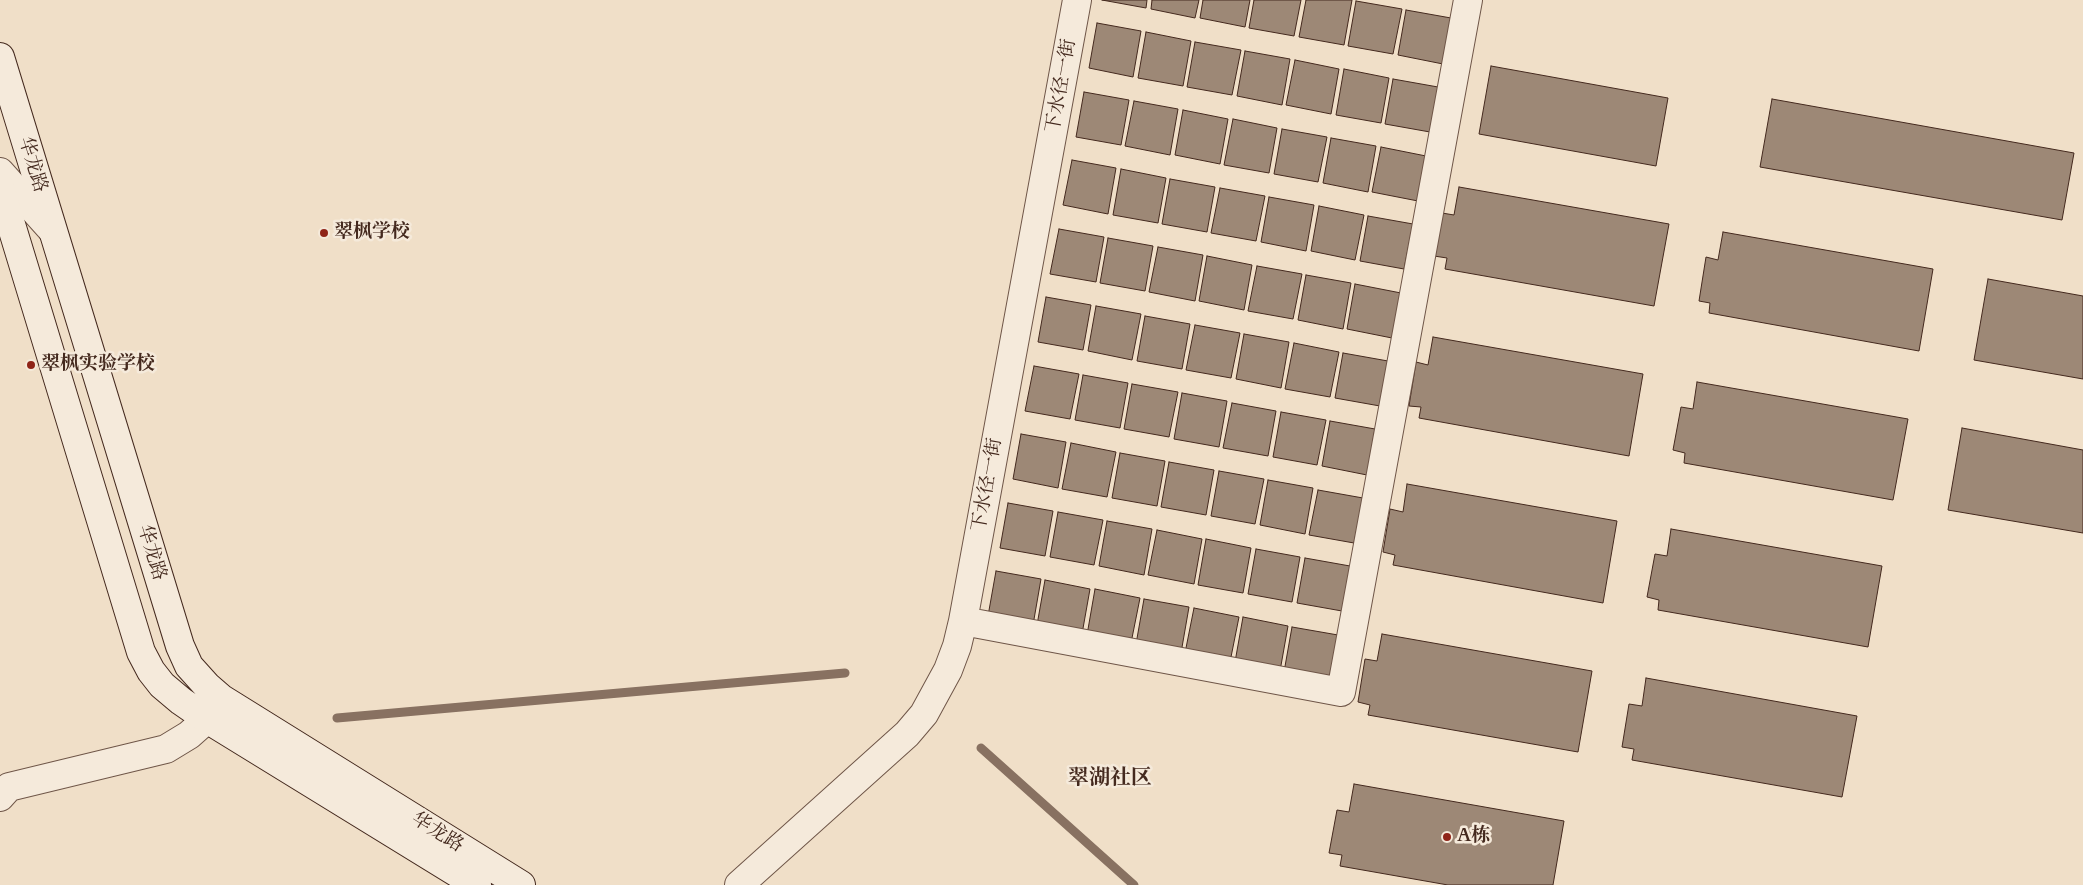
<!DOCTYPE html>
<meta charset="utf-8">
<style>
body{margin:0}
canvas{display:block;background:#f0dfc8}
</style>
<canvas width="2083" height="885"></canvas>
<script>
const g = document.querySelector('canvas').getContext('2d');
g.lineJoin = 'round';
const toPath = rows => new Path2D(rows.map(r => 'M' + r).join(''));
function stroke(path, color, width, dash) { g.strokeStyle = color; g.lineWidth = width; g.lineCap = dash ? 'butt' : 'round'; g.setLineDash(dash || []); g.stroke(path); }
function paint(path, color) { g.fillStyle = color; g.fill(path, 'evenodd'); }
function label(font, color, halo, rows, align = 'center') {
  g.font = font + ' Cardo,"Noto Serif SC",serif'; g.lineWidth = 5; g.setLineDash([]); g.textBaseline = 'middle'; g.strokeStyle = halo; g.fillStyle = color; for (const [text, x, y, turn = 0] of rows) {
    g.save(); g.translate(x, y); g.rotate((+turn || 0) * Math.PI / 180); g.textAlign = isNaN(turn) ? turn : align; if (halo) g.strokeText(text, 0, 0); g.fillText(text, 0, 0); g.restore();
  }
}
const stream = toPath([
 [337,718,845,673],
 [981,748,1134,885]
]);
const building = toPath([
 [1102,0,1147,0,1146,8,1102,0],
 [1152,0,1199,0,1195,18,1151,9,1152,0],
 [1203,0,1250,0,1245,27,1200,18,1203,0],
 [1254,0,1301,0,1294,36,1249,28,1254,0],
 [1306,0,1352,0,1344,45,1299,37,1306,0],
 [1356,1,1402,9,1393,54,1348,46,1356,1],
 [1406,10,1451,18,1443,64,1398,55,1406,10],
 [1097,23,1141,31,1133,77,1089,68,1097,23],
 [1146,32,1191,41,1183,86,1138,78,1146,32],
 [1195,42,1241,50,1232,95,1187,87,1195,42],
 [1245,51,1290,59,1282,105,1237,96,1245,51],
 [1295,60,1339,69,1331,114,1286,105,1295,60],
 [1491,66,1668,98,1656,166,1479,134,1491,66],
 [1344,69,1389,78,1381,123,1336,115,1344,69],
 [1393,79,1438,87,1430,132,1385,124,1393,79],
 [1084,92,1129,100,1121,145,1076,137,1084,92],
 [1772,99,2074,153,2062,220,1760,167,1772,99],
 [1134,101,1178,109,1170,155,1125,146,1134,101],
 [1183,110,1228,119,1220,164,1175,155,1183,110],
 [1233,119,1277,128,1269,173,1224,165,1233,119],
 [1282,129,1327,137,1318,182,1274,174,1282,129],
 [1331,138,1376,146,1368,192,1323,183,1331,138],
 [1381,147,1426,156,1418,201,1372,192,1381,147],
 [1072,160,1116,168,1108,214,1063,205,1072,160],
 [1121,169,1166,178,1158,223,1113,215,1121,169],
 [1170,179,1215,187,1207,232,1162,224,1170,179],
 [1459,187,1669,224,1654,306,1445,269,1447,258,1434,256,1442,213,1454,215,1459,187],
 [1220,188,1265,196,1256,241,1211,233,1220,188],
 [1269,197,1314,205,1306,251,1261,242,1269,197],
 [1319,206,1364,215,1355,260,1311,251,1319,206],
 [1368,216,1413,224,1404,269,1360,261,1368,216],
 [1059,229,1104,237,1096,282,1050,274,1059,229],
 [1723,232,1933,269,1919,351,1709,313,1710,303,1699,301,1706,257,1718,260,1723,232],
 [1108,238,1153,246,1145,291,1100,283,1108,238],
 [1158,247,1203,255,1195,301,1149,292,1158,247],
 [1207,256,1252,265,1244,310,1199,301,1207,256],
 [1257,266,1302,274,1293,319,1248,311,1257,266],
 [1306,275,1351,283,1343,329,1298,320,1306,275],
 [1988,279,2083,296,2083,379,1974,360,1988,279],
 [1355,284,1401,293,1392,338,1347,329,1355,284],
 [1046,297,1091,305,1083,350,1038,342,1046,297],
 [1096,306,1141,314,1132,360,1088,351,1096,306],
 [1145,316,1190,324,1182,369,1137,361,1145,316],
 [1195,325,1240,333,1231,378,1186,370,1195,325],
 [1244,334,1289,342,1281,388,1236,379,1244,334],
 [1433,337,1643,374,1629,456,1419,418,1421,407,1409,406,1416,362,1428,365,1433,337],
 [1294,343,1339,352,1330,397,1285,389,1294,343],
 [1343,353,1388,361,1380,406,1335,398,1343,353],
 [1034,366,1079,374,1070,419,1025,411,1034,366],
 [1083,375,1128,383,1120,428,1075,420,1083,375],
 [1697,382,1908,419,1893,500,1684,463,1685,453,1673,450,1681,407,1693,409,1697,382],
 [1132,384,1178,392,1169,437,1124,429,1132,384],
 [1182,393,1227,401,1219,447,1174,439,1182,393],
 [1232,403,1276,411,1268,456,1223,448,1232,403],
 [1281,412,1326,420,1317,465,1273,457,1281,412],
 [1330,421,1375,429,1367,475,1322,466,1330,421],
 [1962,428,2083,450,2083,533,1948,510,1962,428],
 [1021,434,1066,442,1058,488,1013,479,1021,434],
 [1071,443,1116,452,1107,497,1062,489,1071,443],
 [1120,453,1165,461,1157,506,1112,498,1120,453],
 [1169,462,1214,470,1206,515,1161,507,1169,462],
 [1219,471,1264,479,1255,524,1211,516,1219,471],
 [1268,480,1313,488,1305,534,1260,525,1268,480],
 [1407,484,1617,521,1603,603,1393,565,1395,555,1383,552,1390,509,1403,512,1407,484],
 [1318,490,1363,498,1354,543,1309,535,1318,490],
 [1008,503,1053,511,1045,556,1000,548,1008,503],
 [1058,512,1103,520,1094,565,1050,557,1058,512],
 [1107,521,1152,529,1144,575,1099,566,1107,521],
 [1671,529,1882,566,1868,647,1658,610,1659,600,1647,597,1655,554,1667,556,1671,529],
 [1157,530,1202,539,1194,584,1148,575,1157,530],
 [1206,539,1251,548,1243,593,1198,585,1206,539],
 [1256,549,1300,557,1292,602,1248,594,1256,549],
 [1305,558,1350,566,1342,611,1297,603,1305,558],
 [996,571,1041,579,1033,625,988,616,996,571],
 [1045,580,1090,589,1082,634,1037,625,1045,580],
 [1095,589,1140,598,1131,643,1087,635,1095,589],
 [1144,599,1189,607,1181,653,1136,644,1144,599],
 [1194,608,1239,617,1230,662,1185,653,1194,608],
 [1243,617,1288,626,1280,671,1235,662,1243,617],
 [1292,627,1338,635,1329,680,1284,672,1292,627],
 [1382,634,1592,671,1578,752,1368,715,1370,705,1358,702,1365,659,1377,661,1382,634],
 [1646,678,1857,716,1842,797,1632,760,1634,749,1622,747,1629,704,1642,706,1646,678],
 [1354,784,1564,821,1553,885,1448,885,1340,866,1342,855,1329,853,1337,810,1349,812,1354,784]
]);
const street = toPath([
 [0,172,52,230],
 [963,621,1341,692,1468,0],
 [0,797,9,787,166,749,189,735,207,719,222,700],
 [739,885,907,734,924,714,948,670,957,646,963,621,1077,0]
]);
const secondary = toPath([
 [0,57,180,646,189,666,207,686,222,699,521,885],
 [0,188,141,652,151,671,162,685,181,701,207,719,477,885]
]);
const markers = [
 [324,233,5,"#8f2418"],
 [31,365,5,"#8f2418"],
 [1447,837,5,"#8f2418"]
];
const streetNames = [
 ["下水径一街",1062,86,-80],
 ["华龙路",32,165,73],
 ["下水径一街",988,485,-80],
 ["华龙路",151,553,73],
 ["华龙路",437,833,32]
];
const poiNames = [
 ["翠枫学校",334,233],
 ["翠枫实验学校",41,365],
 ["A栋",1457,837]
];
const quarterNames = [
 ["翠湖社区",1110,779]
];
stroke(stream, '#887161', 9);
paint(building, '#9d8876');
stroke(building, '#44291e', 1);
stroke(street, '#6f5648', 30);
stroke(secondary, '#44291e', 30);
stroke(street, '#f5eadb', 28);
stroke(secondary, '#f5eadb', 28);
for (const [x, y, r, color] of markers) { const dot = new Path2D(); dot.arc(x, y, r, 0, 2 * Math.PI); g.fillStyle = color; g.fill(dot); stroke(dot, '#f5eadb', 2); }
label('19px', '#44291e', '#f5eadb', streetNames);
label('bold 19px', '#44291e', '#f5eadb', poiNames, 'left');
label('bold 21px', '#44291e', '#f5eadb', quarterNames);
</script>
